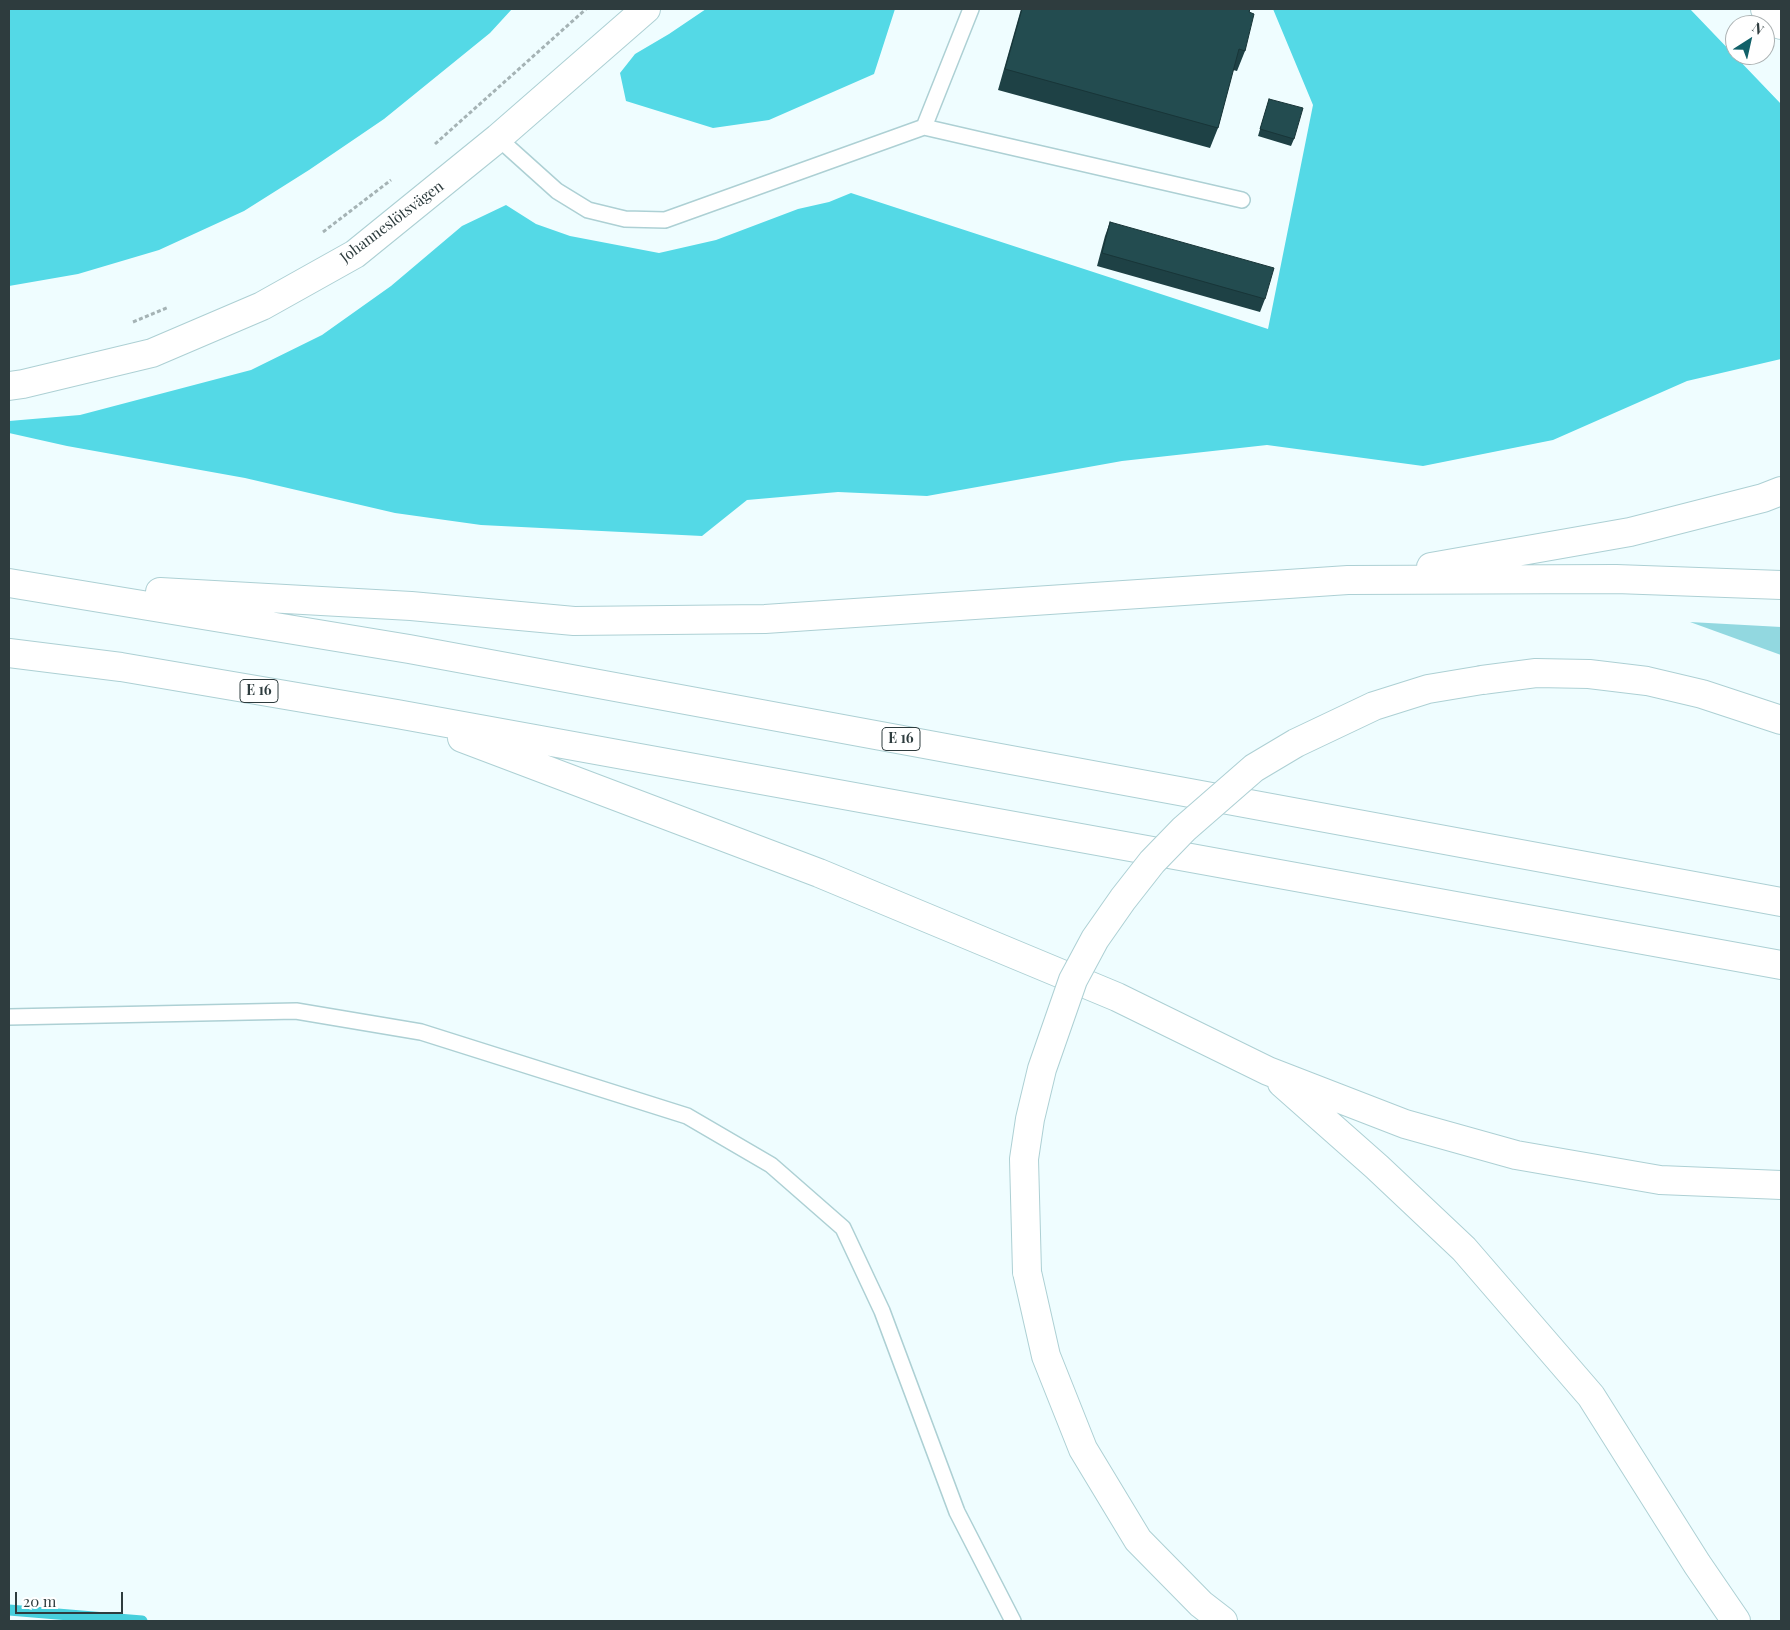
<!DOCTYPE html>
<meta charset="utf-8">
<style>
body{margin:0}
#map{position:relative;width:1790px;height:1630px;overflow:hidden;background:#effdff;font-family:"Playfair Display",serif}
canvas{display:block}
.frame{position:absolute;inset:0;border:10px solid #2e3c3e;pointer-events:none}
.north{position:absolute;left:1725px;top:15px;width:50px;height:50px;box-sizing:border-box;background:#fff;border:1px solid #abb1b2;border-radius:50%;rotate:35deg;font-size:14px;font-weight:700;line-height:20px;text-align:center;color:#2e3c3e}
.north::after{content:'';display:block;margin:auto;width:18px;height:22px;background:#126169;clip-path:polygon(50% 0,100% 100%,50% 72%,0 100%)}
.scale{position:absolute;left:15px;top:1592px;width:108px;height:22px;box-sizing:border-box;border:2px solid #2e3c3e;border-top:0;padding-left:6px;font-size:15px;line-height:18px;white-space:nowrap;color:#2e3c3e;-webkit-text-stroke:4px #fff;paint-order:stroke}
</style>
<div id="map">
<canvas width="1790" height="1630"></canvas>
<div class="frame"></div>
<div class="north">N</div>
<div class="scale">20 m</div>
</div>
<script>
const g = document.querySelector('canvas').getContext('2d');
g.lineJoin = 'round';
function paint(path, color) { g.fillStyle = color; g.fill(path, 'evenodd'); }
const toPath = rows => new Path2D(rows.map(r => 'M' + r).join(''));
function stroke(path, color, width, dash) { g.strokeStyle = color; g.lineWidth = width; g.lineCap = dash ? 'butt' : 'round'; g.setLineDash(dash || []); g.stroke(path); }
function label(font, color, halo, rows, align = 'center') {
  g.font = font + ' "Playfair Display",serif'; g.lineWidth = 5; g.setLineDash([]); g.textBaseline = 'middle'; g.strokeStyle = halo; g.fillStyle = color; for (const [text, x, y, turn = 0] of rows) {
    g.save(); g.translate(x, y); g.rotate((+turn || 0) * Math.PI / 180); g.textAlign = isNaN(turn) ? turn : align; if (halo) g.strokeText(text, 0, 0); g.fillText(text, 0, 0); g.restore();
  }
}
const green = toPath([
 [1690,622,1781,627,1781,655]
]);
const forest = toPath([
 [9,9,512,9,490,33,384,119,309,170,244,211,159,250,78,274,9,286],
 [706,9,895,9,874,74,769,120,713,128,626,101,620,73,635,54,669,34],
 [1273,9,1690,9,1781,104,1781,359,1687,381,1553,440,1423,466,1267,445,1122,461,927,496,838,492,747,500,702,536,481,525,395,513,245,478,67,446,9,433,9,421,80,415,251,370,322,335,391,286,462,226,506,205,536,224,570,236,659,253,716,240,798,209,829,202,851,193,1268,329,1313,105]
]);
const stream = toPath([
 [9,1610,142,1621]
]);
const path = toPath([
 [435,144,586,9],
 [323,232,391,180],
 [133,322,169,307]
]);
const lane = toPath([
 [924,127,1242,200],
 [498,138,557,191,588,210,625,219,665,220,924,127,971,9],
 [9,1017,296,1011,421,1032,687,1116,771,1165,843,1228,882,1311,957,1512,1013,1621]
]);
const secondary = toPath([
 [1765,9,1781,25],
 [9,386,23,384,152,353,262,306,355,254,498,138,646,9]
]);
const highway = toPath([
 [1431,567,1630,532,1763,498,1781,491],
 [9,583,409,649,1781,902],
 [160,592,411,606,574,621,765,619,1348,580,1616,579,1781,585],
 [9,653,121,667,397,714,1781,965],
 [1482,680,1536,673,1589,674,1647,681,1702,694,1781,720],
 [462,738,819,873,1117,997,1268,1071,1405,1124,1516,1155,1660,1180,1781,1185],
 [1282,1083,1377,1167,1464,1249,1591,1396,1697,1564,1736,1621],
 [1027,1272,1046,1356,1083,1449,1138,1540,1201,1604,1223,1621]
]);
const highwayBridge = toPath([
 [1027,1272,1024,1159,1030,1119,1042,1069,1073,980,1095,939,1123,899,1152,862,1184,829,1254,768,1296,743,1374,706,1428,689,1482,680]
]);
const wall = toPath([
 [1021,9,1250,9,1245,51,1237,71,1233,70,1218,128,1210,148,998,90],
 [1269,99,1294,139,1291,146,1258,136],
 [1110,222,1265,299,1260,312,1097,266,1105,236]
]);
const building = toPath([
 [1022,9,1250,9,1249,12,1254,14,1245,51,1239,49,1218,128,1005,69,1022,9],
 [1269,99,1303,108,1294,139,1260,129,1269,99],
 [1110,222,1274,268,1265,299,1102,253,1110,222]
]);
const shields = [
 [259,691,38],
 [901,739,38]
];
const shieldNames = [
 ["E 16",259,691],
 ["E 16",901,739]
];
const streetNames = [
 ["Johanneslötsvägen",392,222,-37]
];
paint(green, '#92d8e0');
paint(forest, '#54d9e6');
stroke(stream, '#47cfdc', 11);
stroke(lane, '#add0d4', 18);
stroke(secondary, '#add0d4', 30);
stroke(highway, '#add0d4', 30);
stroke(path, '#a5b3b5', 3, [4, 2.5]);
stroke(lane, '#fff', 15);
stroke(secondary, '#fff', 28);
stroke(highway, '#fff', 28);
stroke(highwayBridge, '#add0d4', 30, []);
stroke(highwayBridge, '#fff', 28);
paint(wall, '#1e4145');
paint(building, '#234c50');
stroke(building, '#183538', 1);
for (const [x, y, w] of shields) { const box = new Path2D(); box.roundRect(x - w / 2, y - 11.5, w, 23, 4); g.fillStyle = '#fff'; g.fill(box); stroke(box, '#2e3c3e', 1); }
label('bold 14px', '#2e3c3e', null, shieldNames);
label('15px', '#2e3c3e', '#fff', streetNames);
</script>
